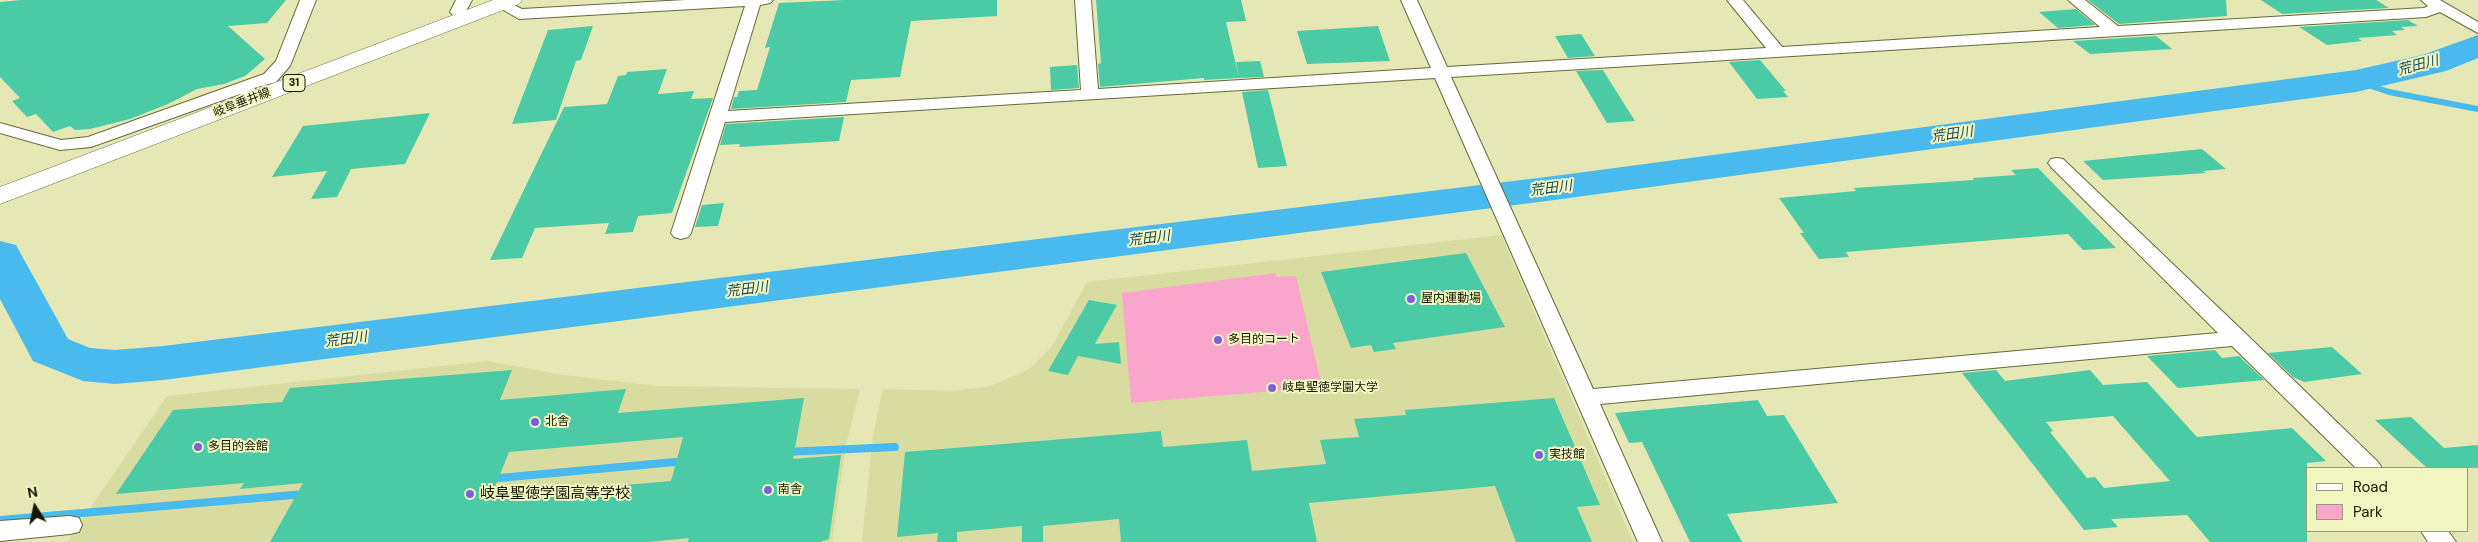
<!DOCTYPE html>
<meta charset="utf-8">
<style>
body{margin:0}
#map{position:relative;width:2478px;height:542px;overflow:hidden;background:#e5e8b4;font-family:"DM Sans",sans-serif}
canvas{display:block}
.legend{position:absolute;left:2306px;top:467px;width:162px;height:65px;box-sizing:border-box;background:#f2f6c1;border:1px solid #999c75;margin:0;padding:6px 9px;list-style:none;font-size:15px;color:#141503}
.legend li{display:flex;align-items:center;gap:10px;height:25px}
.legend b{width:25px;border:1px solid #999c75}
.north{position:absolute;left:10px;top:482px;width:50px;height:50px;-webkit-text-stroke:4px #f2f6c1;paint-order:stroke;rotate:350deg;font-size:14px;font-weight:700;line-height:20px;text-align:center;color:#141503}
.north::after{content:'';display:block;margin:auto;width:18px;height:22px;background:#141503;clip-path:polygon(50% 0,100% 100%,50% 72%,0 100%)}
</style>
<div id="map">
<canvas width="2478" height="542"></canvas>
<ul class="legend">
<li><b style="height:6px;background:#fff"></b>Road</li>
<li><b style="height:14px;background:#faa5cc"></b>Park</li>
</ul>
<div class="north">N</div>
</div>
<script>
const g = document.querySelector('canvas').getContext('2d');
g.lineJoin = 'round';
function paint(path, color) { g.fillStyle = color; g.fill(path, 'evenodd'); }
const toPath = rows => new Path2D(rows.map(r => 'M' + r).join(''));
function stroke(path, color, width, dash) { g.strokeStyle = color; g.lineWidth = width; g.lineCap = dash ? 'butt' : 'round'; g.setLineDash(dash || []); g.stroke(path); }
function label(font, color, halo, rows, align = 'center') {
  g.font = font + ' "DM Sans","Noto Sans JP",sans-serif'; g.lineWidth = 4; g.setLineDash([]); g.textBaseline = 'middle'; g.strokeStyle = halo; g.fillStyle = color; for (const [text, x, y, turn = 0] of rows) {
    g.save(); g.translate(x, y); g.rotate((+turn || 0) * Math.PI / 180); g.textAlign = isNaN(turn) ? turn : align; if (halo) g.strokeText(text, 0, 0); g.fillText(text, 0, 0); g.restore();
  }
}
const built = toPath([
 [1501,235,1633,542,862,542,873,435,883,389,952,391,990,386,1028,370,1052,346,1087,282],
 [488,361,556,374,658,386,860,389,846,445,832,542,67,542,167,396]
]);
const green = toPath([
 [1276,273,1277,277,1296,276,1322,387,1131,403,1122,293]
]);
const streamFar1 = toPath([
 [2356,81,2389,92,2478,109]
]);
const stream = toPath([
 [785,452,895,447],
 [488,479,686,461],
 [0,520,305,494]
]);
const river = toPath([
 [2478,35,2478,58,2446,71,2356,92,1554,200,163,380,115,384,83,381,33,361,0,299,0,241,16,245,68,339,90,348,115,350,163,346,1554,176,2356,70,2422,55,2478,35]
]);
const building = toPath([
 [21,0,286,0,267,23,228,26,265,59,245,76,224,84,197,89,168,104,130,119,90,129,75,130,70,126,53,132,36,114,27,117,12,101,20,98,0,77,0,2],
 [845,0,997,0,997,16,911,21,900,77,851,80,846,102,731,109,734,97,737,97,739,91,757,90,770,47,765,48,779,3],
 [1096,0,1241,0,1246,21,1226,22,1239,78,1204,80,1204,78,1100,87,1098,64,1101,63],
 [2088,0,2226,0,2227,16,2119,24],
 [2261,0,2376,0,2389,8,2282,14],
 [2076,9,2095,25,2058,28,2039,12],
 [2408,20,2418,26,2401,27,2405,30,2392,31,2397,35,2358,38,2362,41,2327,45,2299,27],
 [593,26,581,60,576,61,556,120,512,124,548,30],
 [1378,26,1390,61,1307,64,1297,31],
 [1581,34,1595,56,1568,58,1555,36],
 [2156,36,2172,49,2090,54,2073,41],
 [1760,60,1786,91,1783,91,1788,97,1757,99,1729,62],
 [1260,61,1264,77,1239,78,1236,62],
 [1077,65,1079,88,1051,90,1050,67],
 [667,69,658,94,694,91,691,99,713,98,672,213,638,216,633,232,605,234,609,223,535,228,522,258,490,260,564,107,607,104,618,76,626,75,627,72],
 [1603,70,1606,75,1635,121,1607,123,1576,71],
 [1268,90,1287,166,1258,168,1242,92],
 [430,113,405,164,351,169,337,197,311,199,327,171,272,177,303,126],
 [844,117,839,141,739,147,740,144,720,145,726,124],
 [2202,149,2226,169,2203,171,2206,173,2103,180,2083,161],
 [2038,168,2116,248,2083,250,2068,234,1846,252,1849,257,1819,259,1800,233,1804,233,1779,198,1856,191,1854,188,1974,180,1973,178,2016,175,2011,170],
 [724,203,718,226,695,227,702,205],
 [1466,253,1505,327,1393,343,1396,349,1374,352,1371,345,1351,348,1321,272],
 [1089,300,1117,305,1095,344,1119,342,1121,364,1078,356,1068,375,1048,371],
 [2332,347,2362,374,2304,382,2293,377,2268,353],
 [2215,350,2222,358,2239,356,2264,380,2178,388,2147,356],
 [512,370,500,400,626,389,618,413,804,398,793,459,841,455,829,539,820,542,688,542,689,538,648,542,270,542,303,483,240,489,244,483,116,494,173,410,282,402,290,388],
 [683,437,671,481,491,497,509,452],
 [1996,370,2005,381,2090,370,2103,385,2147,382,2197,437,2292,428,2326,461,2307,463,2307,542,2210,542,2187,515,2111,519,2118,527,2084,530,1962,373],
 [2113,416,2170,481,2104,488,2095,477,2087,478,2050,432,2053,431,2046,422],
 [1554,398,1600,505,1577,507,1592,542,1516,542,1495,486,1309,503,1317,542,1121,542,1119,519,1043,526,1043,542,1022,542,1022,526,957,532,957,542,937,542,938,533,897,537,905,452,1161,431,1163,447,1247,440,1252,471,1326,464,1320,440,1359,437,1354,419,1406,415,1405,410],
 [1758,400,1767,416,1784,415,1838,503,1727,514,1742,542,1690,542,1642,442,1629,443,1615,413],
 [2411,417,2444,448,2478,445,2478,468,2427,468,2375,420]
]);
const street = toPath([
 [300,0,316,0,290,66,276,82,254,88,264,98,262,102,250,102,240,94,91,147,60,150,0,133,0,123,61,140,88,137,264,74,276,61,300,0],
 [456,0,472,0,466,11,472,18,469,21,459,21,450,12,456,0],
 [503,0,522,9,685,0,773,0,770,3,760,5,728,111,1081,90,1075,0,1091,0,1098,89,1431,68,1401,0,1417,0,1447,67,1766,48,1727,0,1743,0,1782,47,2100,27,2068,0,2085,0,2118,26,2424,8,2428,6,2421,0,2440,0,2478,22,2478,33,2440,12,2426,17,1451,77,1593,389,2218,333,2051,167,2048,163,2051,159,2057,158,2063,159,2245,333,2378,462,2382,468,2356,468,2232,346,1600,404,1662,542,1638,542,1435,78,725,122,691,233,688,237,681,239,674,237,671,233,745,6,519,19,493,4,496,1,503,0],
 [70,516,79,518,82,525,79,532,70,534,0,541,0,521,70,516],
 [2421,531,2448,531,2456,542,2428,542,2421,531]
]);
const primary = toPath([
 [493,0,522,0,519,4,0,204,0,187,493,0]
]);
const markers = [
 [1411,299,5,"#7e60db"],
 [1218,340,5,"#7e60db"],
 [1272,388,5,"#7e60db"],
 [535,422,5,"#7e60db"],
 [198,447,5,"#7e60db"],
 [1539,455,5,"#7e60db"],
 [768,490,5,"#7e60db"],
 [470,494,5,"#7e60db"]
];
const shields = [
 [294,83,22]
];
const shieldNames = [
 ["31",294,83]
];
const streetNames = [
 ["岐阜垂井線",242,103,-21]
];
const poiNames = [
 ["屋内運動場",1421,299],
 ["多目的コート",1228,340],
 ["岐阜聖徳学園大学",1282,388],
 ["北舎",545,422],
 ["多目的会館",208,447],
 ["実技館",1549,455],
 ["南舎",778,490]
];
const waterNames = [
 ["荒田川",2418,66,-15],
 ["荒田川",1952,135,-8],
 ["荒田川",1551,189,-7],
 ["荒田川",1149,239,-7],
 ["荒田川",747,290,-7],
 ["荒田川",346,340,-7]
];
const nearPoinames = [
 ["岐阜聖徳学園高等学校",480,494]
];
paint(built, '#d8dca0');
paint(green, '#faa5cc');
stroke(streamFar1, '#49baed', 6);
stroke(stream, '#49baed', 8);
paint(river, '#49baed');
paint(building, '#4bcaa6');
stroke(street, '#676939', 2);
stroke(primary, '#676939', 1);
paint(street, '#fff');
paint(primary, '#fff');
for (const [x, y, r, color] of markers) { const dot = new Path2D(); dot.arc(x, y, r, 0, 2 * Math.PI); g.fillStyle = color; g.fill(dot); stroke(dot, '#f2f6c1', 2); }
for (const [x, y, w] of shields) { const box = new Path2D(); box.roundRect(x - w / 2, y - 8.5, w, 17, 4); g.fillStyle = '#f2f6c1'; g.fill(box); stroke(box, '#141503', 1); }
label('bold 11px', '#141503', null, shieldNames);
label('12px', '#141503', '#f2f6c1', streetNames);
label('12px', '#141503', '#f2f6c1', poiNames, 'left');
label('italic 14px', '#19485d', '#f2f6c1', waterNames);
label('15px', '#141503', '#f2f6c1', nearPoinames, 'left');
</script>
